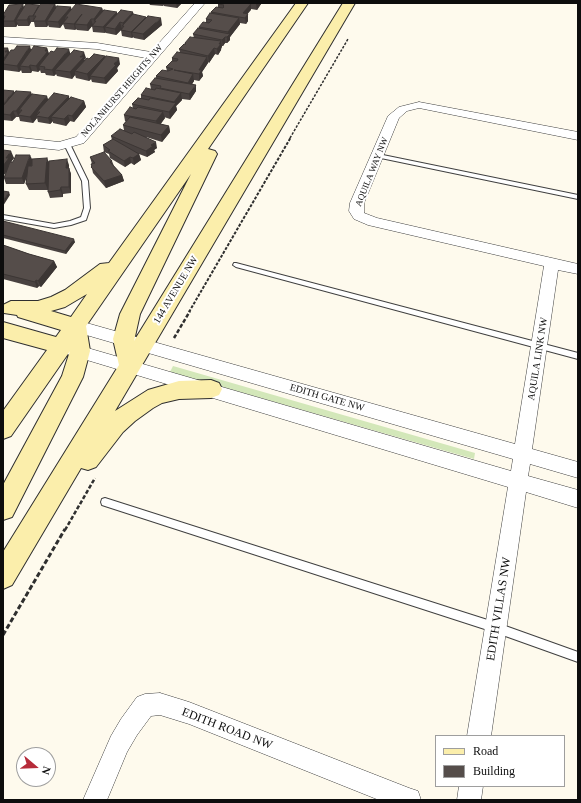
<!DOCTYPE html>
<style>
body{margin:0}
#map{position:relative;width:581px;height:803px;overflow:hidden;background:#fefaed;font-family:"Times New Roman",serif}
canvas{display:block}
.frame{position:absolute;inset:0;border:4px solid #0d0d0d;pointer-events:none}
.legend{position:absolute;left:435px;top:735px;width:130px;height:52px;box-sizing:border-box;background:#fff;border:1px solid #9e9e9e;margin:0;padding:5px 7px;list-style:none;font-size:12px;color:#0d0d0d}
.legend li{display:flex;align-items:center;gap:8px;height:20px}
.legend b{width:20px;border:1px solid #9e9e9e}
.north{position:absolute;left:16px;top:747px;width:40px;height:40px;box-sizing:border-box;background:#fff;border:1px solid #9e9e9e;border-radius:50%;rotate:109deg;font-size:11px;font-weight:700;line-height:16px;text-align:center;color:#0d0d0d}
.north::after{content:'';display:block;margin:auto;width:14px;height:18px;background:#b62b39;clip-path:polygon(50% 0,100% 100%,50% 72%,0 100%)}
</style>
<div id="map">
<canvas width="581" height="803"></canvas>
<div class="frame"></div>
<ul class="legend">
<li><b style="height:5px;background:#fbeeab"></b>Road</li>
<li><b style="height:11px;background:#554d4a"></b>Building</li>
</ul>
<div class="north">N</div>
</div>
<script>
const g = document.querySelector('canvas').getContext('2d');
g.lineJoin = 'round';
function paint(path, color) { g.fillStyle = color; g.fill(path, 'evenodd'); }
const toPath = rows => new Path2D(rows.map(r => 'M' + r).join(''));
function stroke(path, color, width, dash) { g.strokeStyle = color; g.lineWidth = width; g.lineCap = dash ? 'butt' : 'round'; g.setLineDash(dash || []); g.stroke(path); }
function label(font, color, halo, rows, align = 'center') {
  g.font = font + ' "Times New Roman",serif'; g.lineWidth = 4; g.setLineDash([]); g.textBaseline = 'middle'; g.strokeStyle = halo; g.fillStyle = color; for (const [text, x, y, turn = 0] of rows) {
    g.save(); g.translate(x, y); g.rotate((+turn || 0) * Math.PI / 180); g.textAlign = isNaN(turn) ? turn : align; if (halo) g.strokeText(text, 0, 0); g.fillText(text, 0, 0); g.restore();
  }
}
const green = toPath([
 [173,366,475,453,474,459,170,372]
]);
const pathFar3 = toPath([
 [290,138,348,39]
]);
const pathFar2 = toPath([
 [189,312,291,137]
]);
const pathFar1 = toPath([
 [174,338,190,311],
 [65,530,95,478]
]);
const path = toPath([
 [3,635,65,529]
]);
const lane = toPath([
 [67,142,70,144,88,181,90,208,86,220,71,225,54,228,3,219,3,215,54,224,70,221,81,217,84,208,82,181,64,144,67,142],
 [378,154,578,195,578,199,376,157,376,155,378,154],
 [234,263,236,263,578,353,578,359,236,267,233,265,234,263],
 [105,498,497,623,578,652,578,662,497,633,105,506,102,505,101,502,102,499,105,498]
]);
const street = toPath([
 [195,3,205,3,84,143,59,150,3,144,3,136,59,142,76,137,146,58,97,49,3,43,3,37,97,43,151,52,195,3],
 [419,102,578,132,578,140,419,108,407,111,399,118,364,203,364,213,377,218,578,264,578,274,558,270,532,449,578,462,578,478,530,464,528,476,578,490,578,508,526,492,491,736,467,736,508,487,67,354,61,352,59,348,61,344,67,342,511,471,513,459,76,332,70,330,68,326,70,322,76,320,515,444,544,266,368,225,354,219,349,211,350,203,388,116,399,107,419,102],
 [160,693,189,702,409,788,418,791,421,800,379,800,189,724,160,715,151,716,137,735,127,752,107,800,83,800,111,736,121,719,137,697,145,694,160,693],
 [459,786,483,786,481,800,457,800,459,786]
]);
const secondary = toPath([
 [296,3,308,3,208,149,215,151,217,154,140,314,134,341,343,3,355,3,115,411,148,390,179,381,211,380,219,383,222,389,219,395,211,398,179,399,162,403,153,408,135,421,123,432,96,467,88,470,81,468,12,585,3,589,3,552,119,365,113,339,120,314,191,174,86,326,90,351,83,377,12,517,3,520,3,485,62,376,70,351,11,436,3,439,3,411,47,350,3,338,3,322,56,337,61,330,18,317,17,315,4,313,3,305,11,301,38,301,51,297,65,290,100,264,109,263,296,3],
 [87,294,71,317,51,311,65,307,87,294]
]);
const wall = toPath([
 [136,3,182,3,177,8,164,6,164,5,163,6,150,5,149,3,148,4],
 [219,3,261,3,261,4,257,10,251,9,247,14,248,21,246,24,240,23,240,24,230,37,230,40,227,43,225,43,223,46,222,46,221,50,218,55,215,54,209,63,208,62,208,63,202,72,203,76,199,81,194,80,194,81,192,84,196,91,190,100,182,99,182,100,176,106,177,110,170,119,164,117,165,118,160,124,169,126,170,132,162,142,146,137,157,148,154,150,155,152,147,157,139,154,141,160,134,165,131,163,125,167,110,158,109,154,104,152,103,145,112,140,111,136,124,130,123,125,126,121,125,121,124,115,133,108,132,104,141,98,141,95,151,89,150,84,156,78,156,76,167,71,166,67,172,61,172,58,180,52,179,49,185,44,185,43,194,38,193,34,199,28,199,27,206,22,206,19,211,13,211,12,218,7,218,4],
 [55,4,56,8,71,7,71,9,102,8,103,11,117,14,134,15,146,18,162,25,144,40,134,38,133,37,132,38,122,36,121,30,122,29,116,35,106,33,106,32,105,33,93,32,92,26,88,31,77,30,76,29,75,30,65,29,63,24,60,28,49,27,48,25,47,27,35,27,34,22,31,22,29,26,18,26,18,24,16,27,4,27,3,22,3,6,4,8,4,14,24,7,39,7],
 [3,48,9,52,31,50,47,48,49,54,70,54,86,58,84,60,85,60,89,59,105,57,120,64,117,68,118,71,106,84,92,82,91,79,89,81,76,78,75,75,72,79,57,76,56,74,54,76,46,75,45,73,41,73,40,70,38,72,32,71,31,73,22,73,21,70,19,72,4,70,3,69,3,70],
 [14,92,32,95,48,99,69,98,84,101,86,107,74,122,70,121,66,126,53,123,53,121,50,124,38,122,37,118,33,123,20,121,19,117,16,117,12,121,3,120,3,114],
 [3,150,14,158,11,162,32,160,69,165,69,168,71,174,71,193,63,194,63,197,50,198,48,192,48,190,29,190,26,184,27,176,24,184,6,184,4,178,6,172,3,176],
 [90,157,112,161,114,166,122,175,124,181,106,188,93,173,91,164,92,164],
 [3,221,75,242,66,254,3,238],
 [3,245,29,254,54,261,57,267,41,287,39,286,37,288,3,279]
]);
const shadedWall = toPath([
 [176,3,182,3,177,8],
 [257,3,261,3,261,4,257,10,256,4],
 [23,4,25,10,16,20,18,24,16,27,14,21],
 [55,4,57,10,47,21,48,25,47,27,45,21],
 [251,4,251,10,244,18,243,13],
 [39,5,40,11,36,16,33,16,35,21,34,21,33,16],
 [71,7,72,13,68,17,65,17,66,21,63,23,63,24,60,28,58,22],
 [102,8,104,14,96,21,94,21,94,19],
 [117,12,118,18,105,27,106,32,105,33,103,27],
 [133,12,134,18,124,26,123,26,123,23],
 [82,14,75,24,76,29,75,30,74,24],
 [248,14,248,21,246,24,245,18],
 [29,16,31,22,29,26,27,20],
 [146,17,147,23,132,32,133,37,132,38,131,32],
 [161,18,162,25,144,40,143,34],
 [239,18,240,24,230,37,230,40,227,43,227,37,228,35,228,32],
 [91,19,93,25,88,31,87,25],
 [120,22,122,29,116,35,115,29],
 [225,37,225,43,223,46,222,40],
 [221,41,222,47,221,48,221,50,218,55,217,49,219,44],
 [30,46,32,53,20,66,21,70,19,72,17,66],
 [8,48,10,54,3,64,3,60,5,52],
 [47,48,50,57,39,66,40,70,38,72,36,66],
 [214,48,215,54,209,63,208,56],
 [69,49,71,56,55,70,56,74,54,76,52,70],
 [84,52,86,58,84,60,85,63,75,71,75,75,72,79,70,72,80,57],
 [105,56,106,62,90,76,91,79,89,81,87,74],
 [207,57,208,63,202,72,203,76,199,81,199,70],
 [119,58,120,64,117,68,118,71,106,84,104,78,114,64],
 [30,65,32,71,31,73,29,67],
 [193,74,194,81,189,89,188,83],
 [196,85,196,91,190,100,189,94],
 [14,91,16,97,3,113,3,104],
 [31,92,33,98,22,110,19,110,21,114,18,115,19,117,16,111],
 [181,93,182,100,176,106,177,110,170,119,169,112,174,106,174,102],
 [47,96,49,102,40,112,37,112,38,116,36,116,37,118,33,123,30,117],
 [69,96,70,102,51,117,53,121,50,124,48,118],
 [84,101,86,107,74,122,72,116],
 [13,111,16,117,12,121,10,115],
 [163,112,165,118,158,128,156,121],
 [68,115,70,121,66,126,64,119],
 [169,126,170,132,162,142,161,135],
 [156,142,157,148,154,150,155,152,147,157,146,151,151,145],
 [11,151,14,158,11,162,12,165,3,176,3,166,6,158],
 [139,154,141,160,134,165,133,158],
 [30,155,33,161,24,184,22,178],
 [130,157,131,163,125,167,124,161],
 [47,158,50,164,48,190,45,183],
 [67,159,69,165,68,175,66,168],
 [69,168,71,174,71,193,69,187],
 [122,175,124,181,106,188,104,181],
 [61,187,63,194,63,197,60,190],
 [9,192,10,195,3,206,3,201],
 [74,239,75,242,66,254,65,251],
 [54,261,57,267,41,287,38,281],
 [36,280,39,286,37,288,35,282]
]);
const building = toPath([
 [41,3,55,4,45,21,33,21,36,16,33,16,41,3],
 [219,3,245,3,251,4,243,13,248,14,245,18,211,12,216,7,223,8,224,7,223,6,224,5,218,4,219,3],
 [23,4,14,21,3,21,5,16,3,16,3,15,9,5,23,4],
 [26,4,39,5,33,16,29,16,27,20,16,20,26,4],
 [76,4,102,8,94,19,91,19,87,25,75,24,82,14,74,24,63,23,68,17,65,17,76,4],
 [57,6,71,7,58,22,47,21,57,6],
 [104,10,117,12,103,27,92,26,96,21,94,21,104,10],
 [121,10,133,12,123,23,120,22,115,29,105,27,121,10],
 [210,13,239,18,228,32,199,27,203,22,209,23,212,20,206,19,210,13],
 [133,14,146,17,131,32,121,30,124,26,122,26,133,14],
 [148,16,161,18,143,34,132,32,148,16],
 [198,28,230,34,227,37,225,37,222,40,193,34,198,28],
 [190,37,221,41,219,44,221,44,217,49,214,48,208,56,179,49,184,44,186,44,185,43,190,37],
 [17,46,30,46,17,66,3,64,3,62,11,50,14,50,17,46],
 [34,46,47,48,45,51,48,51,36,66,30,65,29,67,20,66,34,46],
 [3,48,8,48,5,52,8,52,3,60,3,48],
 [57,48,69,49,52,70,44,69,45,67,39,66,51,51,54,52,57,48],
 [74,50,84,52,80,57,84,57,70,72,55,70,74,50],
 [177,52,207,57,199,70,202,70,199,74,174,70,193,74,188,83,156,76,162,70,168,71,173,69,166,67,172,61,177,61,178,59,172,58,177,52],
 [94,54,105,56,87,74,75,71,87,58,89,59,94,54],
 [106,56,119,58,114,64,116,65,104,78,90,76,106,56],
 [155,78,196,85,189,94,160,88,161,86,150,84,155,78],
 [146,88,155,90,156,88,181,93,174,102,141,95,146,88],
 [3,90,14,91,3,104,3,90],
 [16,91,31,92,16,111,13,111,10,115,3,114,3,106,16,91],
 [54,93,69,96,48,118,36,116,40,112,37,112,54,93],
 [32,94,47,96,30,117,18,115,22,110,19,110,32,94],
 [71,97,84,101,72,116,68,115,64,119,51,117,71,97],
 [138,98,149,100,150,98,176,103,169,112,132,104,138,98],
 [130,107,136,109,138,107,163,112,156,121,124,115,130,107],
 [130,117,169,126,161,135,123,125,130,117],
 [120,129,132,134,134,132,156,142,151,145,153,146,146,151,111,136,120,129],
 [113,139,139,154,133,158,130,157,124,161,108,151,110,150,103,145,113,139],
 [3,150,11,151,6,158,9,158,3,166,3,150],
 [104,152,112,161,110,162,122,175,104,181,91,167,92,166,91,164,95,163,90,157,104,152],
 [16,155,30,155,22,178,4,178,10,162,13,162,16,155],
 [47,158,45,183,26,184,28,166,32,166,32,159,47,158],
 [67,159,66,168,69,168,69,187,61,187,60,190,48,192,49,161,67,159],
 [3,191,9,192,3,201,3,191],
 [3,221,74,239,65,251,3,235,3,221],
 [3,245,6,246,29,254,54,261,38,281,36,280,35,282,3,274,3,245]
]);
const farStreetnames = [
 ["NOLANHURST HEIGHTS NW",122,91,-49],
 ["AQUILA WAY NW",372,172,-68]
];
const streetNames = [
 ["144 AVENUE NW",176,290,-59],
 ["AQUILA LINK NW",538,359,-81],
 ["EDITH GATE NW",327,398,16]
];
const nearStreetnames = [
 ["EDITH VILLAS NW",499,609,-81],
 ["EDITH ROAD NW",227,729,21]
];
paint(green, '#d3e7b9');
stroke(lane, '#404040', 2);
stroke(street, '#404040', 1);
stroke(secondary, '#2f2f2f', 2);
stroke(pathFar3, '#2f2f2f', 1.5, [2.5, 1.5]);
stroke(pathFar2, '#2f2f2f', 2, [3, 1.5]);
stroke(pathFar1, '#2f2f2f', 2.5, [4, 2]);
stroke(path, '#2f2f2f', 3, [5, 2.5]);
paint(lane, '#fff');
paint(street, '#fff');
paint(secondary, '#fbeeab');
paint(wall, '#494240');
paint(shadedWall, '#3c3634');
paint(building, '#554d4a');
stroke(building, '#3c3634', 1);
label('9px', '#0d0d0d', '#fff', farStreetnames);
label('10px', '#0d0d0d', '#fff', streetNames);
label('12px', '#0d0d0d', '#fff', nearStreetnames);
</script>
